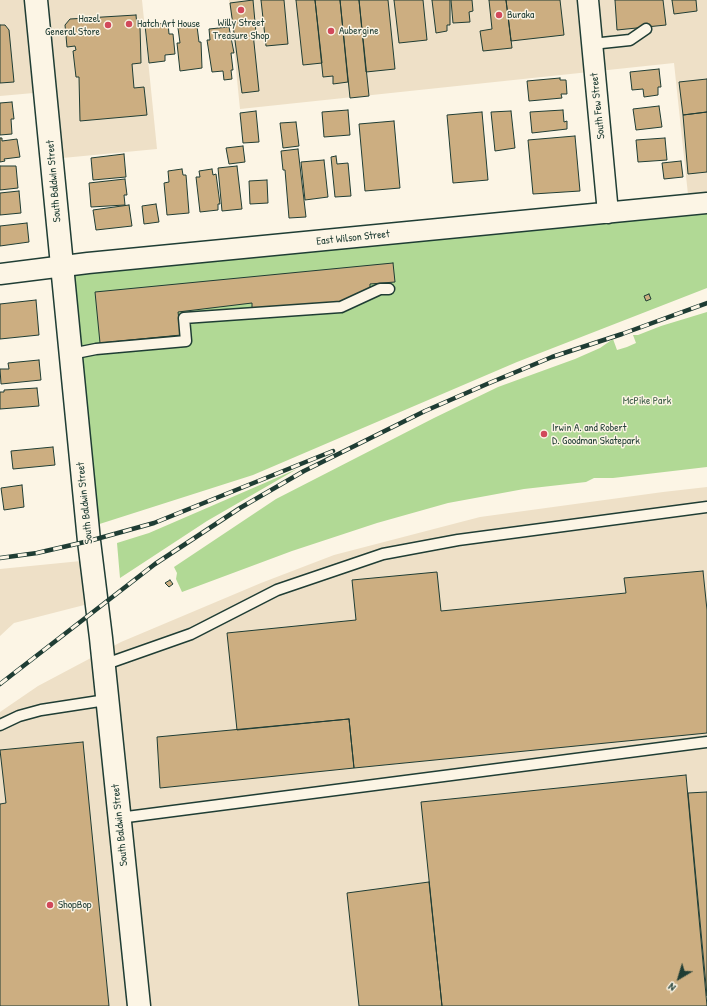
<!DOCTYPE html>
<style>
body{margin:0}
#map{position:relative;width:707px;height:1006px;overflow:hidden;background:#fcf5e5;font-family:"Patrick Hand",sans-serif}
canvas{display:block}
.north{position:absolute;left:659px;top:958px;width:40px;height:40px;-webkit-text-stroke:3px #fcf5e5;paint-order:stroke;rotate:218deg;font-size:11px;font-weight:700;line-height:16px;text-align:center;color:#1f3d34}
.north::after{content:'';display:block;margin:auto;width:14px;height:18px;background:#1f3d34;clip-path:polygon(50% 0,100% 100%,50% 72%,0 100%)}
</style>
<div id="map">
<canvas width="707" height="1006"></canvas>
<div class="north">N</div>
</div>
<script>
const g = document.querySelector('canvas').getContext('2d');
g.lineJoin = 'round';
function paint(path, color) { g.fillStyle = color; g.fill(path, 'evenodd'); }
const toPath = rows => new Path2D(rows.map(r => 'M' + r).join(''));
function stroke(path, color, width, dash) { g.strokeStyle = color; g.lineWidth = width; g.lineCap = dash ? 'butt' : 'round'; g.setLineDash(dash || []); g.stroke(path); }
function label(font, color, halo, rows, align = 'center') {
  g.font = font + ' "Patrick Hand",sans-serif'; g.lineWidth = 3; g.setLineDash([]); g.textBaseline = 'middle'; g.strokeStyle = halo; g.fillStyle = color; for (const [text, x, y, turn = 0] of rows) {
    g.save(); g.translate(x, y); g.rotate((+turn || 0) * Math.PI / 180); g.textAlign = isNaN(turn) ? turn : align; if (halo) g.strokeText(text, 0, 0); g.fillText(text, 0, 0); g.restore();
  }
}
const built = toPath([
 [0,0,142,0,157,149,52,159,45,92,0,96],
 [229,0,707,0,707,202,689,204,674,63,240,109],
 [707,487,707,1006,0,1006,0,712,38,686,121,642,261,583,334,555,480,517,663,492],
 [91,560,96,602,14,623,0,636,0,569]
]);
const green = toPath([
 [707,202,707,288,517,362,253,475,87,528,62,266],
 [707,312,707,467,613,478,594,478,586,482,524,489,448,503,377,523,292,551,182,592,176,579,177,573,174,567,276,499,434,418,498,387,575,359,600,348,613,339,617,350,627,347,636,343,633,335,638,335,661,326],
 [297,469,207,521,120,578,117,543,149,533]
]);
const building = toPath([
 [253,0,256,33,253,33,259,91,242,93,230,3,253,0],
 [261,0,284,0,288,44,266,46,261,0],
 [296,0,315,0,322,63,303,65,296,0],
 [315,0,340,0,348,82,333,84,333,76,323,77,315,0],
 [340,0,359,0,369,96,350,98,340,0],
 [359,0,388,0,395,69,366,72,359,0],
 [394,0,423,0,427,40,399,43,394,0],
 [432,0,450,0,450,25,447,25,447,31,436,33,432,0],
 [451,0,472,0,473,11,469,12,470,22,453,23,451,0],
 [489,0,506,0,512,48,483,51,480,31,492,29,489,0],
 [506,0,560,0,564,35,511,41,506,0],
 [615,0,663,0,666,25,617,30,615,0],
 [672,0,696,0,697,11,674,14,672,0],
 [136,15,137,26,140,26,141,63,132,64,134,88,144,87,147,115,80,121,79,77,76,77,73,51,76,50,75,46,67,47,65,25,70,19,136,15],
 [168,23,169,34,173,34,175,54,165,55,165,61,149,63,145,25,168,23],
 [0,25,5,25,9,30,14,82,0,83,0,25],
 [197,26,199,42,201,42,202,68,180,71,177,43,180,43,178,28,197,26],
 [229,27,234,53,231,53,233,70,231,70,232,79,224,80,223,71,212,72,207,40,210,40,209,29,229,27],
 [659,69,661,87,658,87,658,95,644,97,643,89,632,90,630,72,659,69],
 [560,78,560,80,566,80,567,94,561,94,562,98,529,101,527,81,560,78],
 [707,79,707,112,683,115,679,82,707,79],
 [12,102,14,119,11,119,12,134,0,135,0,103,12,102],
 [659,106,662,127,636,130,633,109,659,106],
 [348,110,350,135,324,137,322,112,348,110],
 [563,110,564,122,567,121,567,129,532,133,530,112,563,110],
 [256,111,259,142,243,143,240,113,256,111],
 [511,111,515,148,495,151,491,112,511,111],
 [482,112,488,180,453,183,447,115,482,112],
 [707,112,707,172,688,174,683,115,707,112],
 [394,121,400,188,365,191,359,124,394,121],
 [296,122,299,146,283,148,280,123,296,122],
 [575,136,580,191,533,194,528,140,575,136],
 [0,138,2,138,2,141,17,139,20,157,4,159,5,161,0,162,0,138],
 [665,138,667,160,638,162,636,140,665,138],
 [243,146,245,162,229,164,226,148,243,146],
 [298,149,306,217,289,218,285,170,283,170,281,151,298,149],
 [124,154,126,177,93,180,91,158,124,154],
 [336,156,337,164,348,163,351,196,335,197,331,157,336,156],
 [324,160,328,197,305,200,301,162,324,160],
 [681,161,683,177,664,179,662,163,681,161],
 [0,166,16,166,18,188,0,190,0,166],
 [237,166,242,209,222,211,218,168,237,166],
 [182,169,183,175,186,175,189,213,167,215,164,183,169,182,168,171,182,169],
 [212,169,213,175,216,174,220,204,218,204,218,210,200,212,196,177,200,177,199,171,212,169],
 [125,179,127,195,124,195,125,205,91,207,89,183,125,179],
 [267,180,268,203,250,204,249,181,267,180],
 [19,191,21,213,0,215,0,193,19,191],
 [156,204,159,222,144,224,142,206,156,204],
 [129,205,132,226,96,230,93,210,129,205],
 [27,223,29,242,0,246,0,226,27,223],
 [393,263,395,282,370,284,370,289,337,303,252,310,252,303,178,312,181,335,100,343,95,292,393,263],
 [649,294,651,299,646,301,644,296,649,294],
 [36,300,39,335,0,339,0,304,36,300],
 [39,360,41,380,1,384,0,369,9,369,8,363,39,360],
 [37,388,39,406,0,409,0,392,4,392,4,390,37,388],
 [53,447,55,465,13,469,11,451,53,447],
 [22,485,24,507,4,510,1,488,22,485],
 [703,571,707,610,707,733,354,768,349,719,237,730,227,633,356,620,352,580,437,572,441,611,626,593,624,578,703,571],
 [170,580,173,584,169,587,165,583,170,580],
 [349,719,354,768,160,788,157,737,349,719],
 [83,742,109,1006,0,1006,0,804,6,803,0,750,83,742],
 [686,775,707,1006,442,1006,421,802,686,775],
 [707,792,707,996,688,793,707,792],
 [429,882,442,1006,359,1006,347,893,429,882]
]);
const lane = toPath([
 [592,44,630,40,646,29],
 [71,354,96,349,186,341,184,318,341,307,380,289,389,289],
 [103,665,191,634,277,590,383,554,458,540,707,507],
 [0,725,19,716,41,710,106,700],
 [119,818,707,742]
]);
const street = toPath([
 [588,0,608,213],
 [0,274,88,263,707,203]
]);
const secondary = toPath([
 [36,0,89,541,101,638,139,1006]
]);
const rail = toPath([
 [0,558,37,553,89,541,154,523,333,451],
 [0,684,155,564,240,508,304,471,425,411,487,384,552,357,622,334,707,303]
]);
const markers = [
 [241,10,4,"#d1495b"],
 [499,15,4,"#d1495b"],
 [129,24,4,"#d1495b"],
 [108,25,4,"#d1495b"],
 [331,31,4,"#d1495b"],
 [544,434,4,"#d1495b"],
 [50,905,4,"#d1495b"]
];
const poiNames = [
 ["Buraka",507,15],
 ["Hazel",100,19,"right"],
 ["General Store",100,32,"right"],
 ["Willy Street",241,23,"center"],
 ["Treasure Shop",241,36,"center"],
 ["Hatch Art House",137,24],
 ["Aubergine",339,31],
 ["Irwin A. and Robert",552,428],
 ["D. Goodman Skatepark",552,441],
 ["ShopBop",58,905]
];
const streetNames = [
 ["South Few Street",598,106,-96],
 ["South Baldwin Street",54,181,-95],
 ["East Wilson Street",353,238,-6],
 ["South Baldwin Street",85,503,-96],
 ["South Baldwin Street",120,825,-96]
];
const parkNames = [
 ["McPike Park",647,401]
];
paint(built, '#eee0c7');
paint(green, '#b1d995');
paint(building, '#ccae81');
stroke(building, '#1f3d34', 1);
stroke(lane, '#1f3d34', 13);
stroke(street, '#1f3d34', 23);
stroke(secondary, '#1f3d34', 25);
stroke(lane, '#fcf5e5', 10);
stroke(street, '#fcf5e5', 20);
stroke(secondary, '#fcf5e5', 22);
stroke(rail, '#1f3d34', 4.5);
stroke(rail, '#fcf5e5', 3, [9]);
for (const [x, y, r, color] of markers) { const dot = new Path2D(); dot.arc(x, y, r, 0, 2 * Math.PI); g.fillStyle = color; g.fill(dot); stroke(dot, '#fcf5e5', 1.5); }
label('11px', '#1f3d34', '#fcf5e5', poiNames, 'left');
label('11px', '#1f3d34', '#fcf5e5', streetNames);
label('11px', '#3c5c47', '#fcf5e5', parkNames);
</script>
